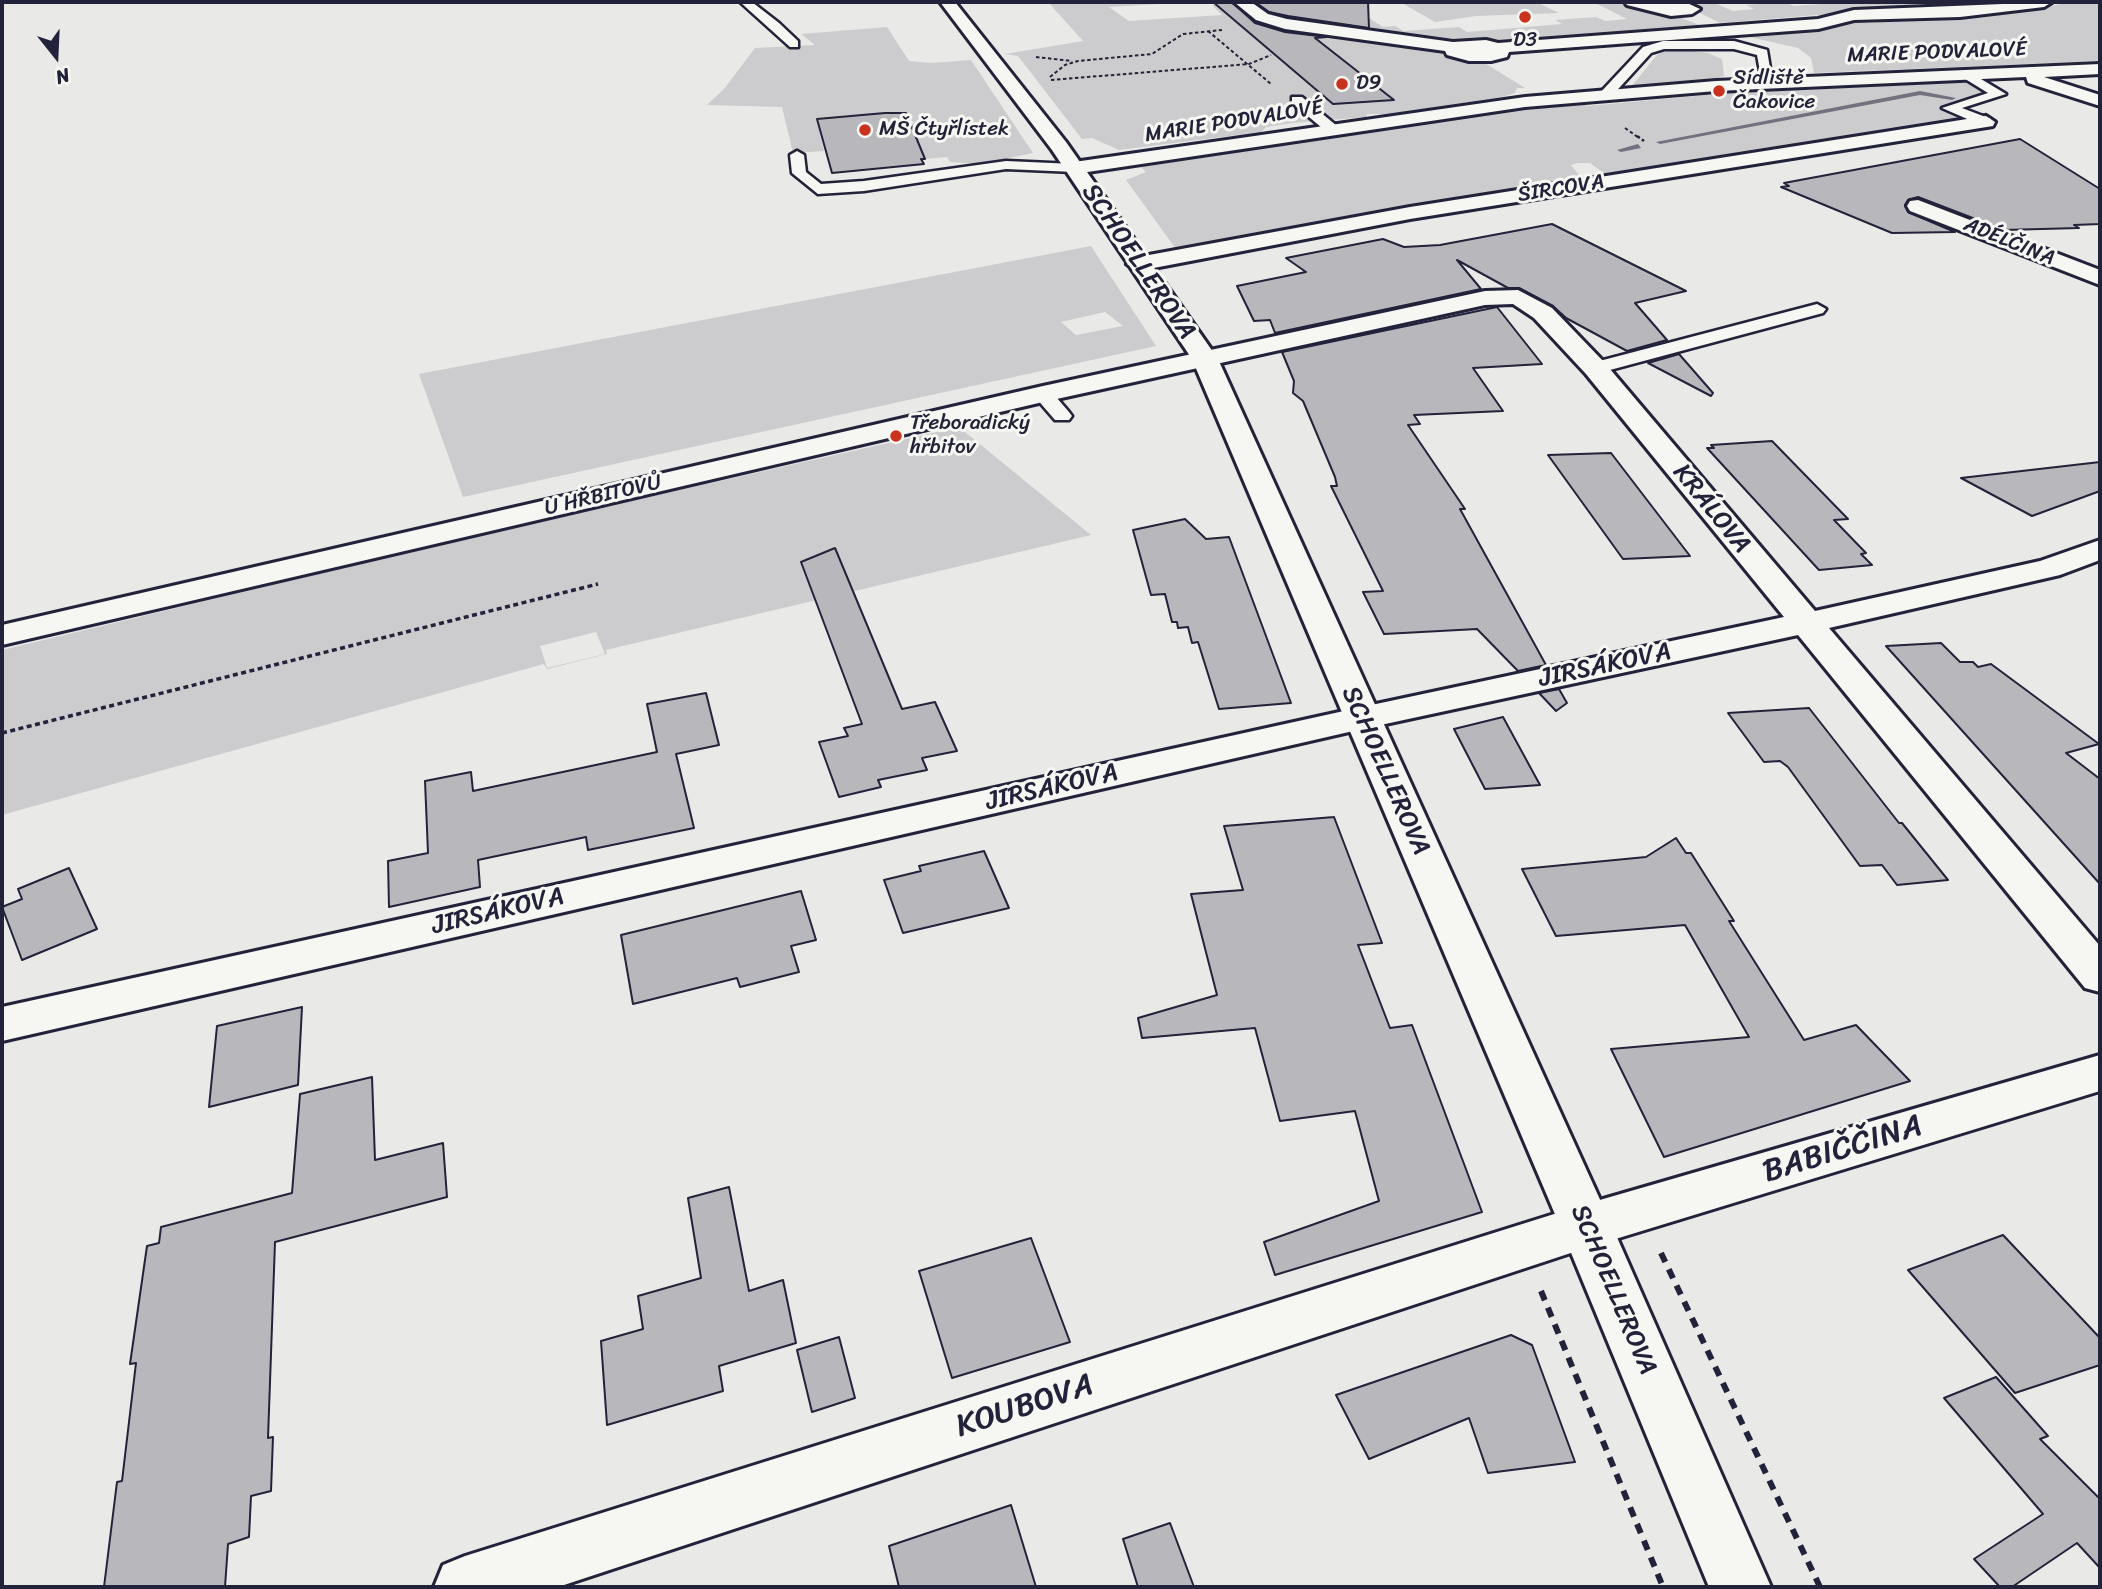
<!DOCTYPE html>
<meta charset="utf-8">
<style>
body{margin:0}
#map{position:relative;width:2102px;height:1589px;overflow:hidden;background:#e9e9e7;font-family:Sriracha,sans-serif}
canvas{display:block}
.frame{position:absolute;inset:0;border:4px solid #22223b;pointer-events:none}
.north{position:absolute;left:21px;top:21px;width:70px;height:70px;-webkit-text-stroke:5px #f6f6f2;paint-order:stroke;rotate:162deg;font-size:19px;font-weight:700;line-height:28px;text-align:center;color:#22223b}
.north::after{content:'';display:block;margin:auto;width:24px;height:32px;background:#22223b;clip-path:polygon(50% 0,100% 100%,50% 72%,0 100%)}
</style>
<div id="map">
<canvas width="2102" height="1589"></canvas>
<div class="frame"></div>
<div class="north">N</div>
</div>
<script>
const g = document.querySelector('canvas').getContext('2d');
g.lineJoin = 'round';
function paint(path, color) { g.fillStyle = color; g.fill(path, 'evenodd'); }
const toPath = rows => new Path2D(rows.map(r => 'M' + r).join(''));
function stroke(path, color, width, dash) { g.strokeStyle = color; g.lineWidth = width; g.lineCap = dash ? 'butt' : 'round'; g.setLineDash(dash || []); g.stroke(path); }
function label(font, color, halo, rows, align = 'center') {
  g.font = font + ' Sriracha,sans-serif'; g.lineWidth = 6; g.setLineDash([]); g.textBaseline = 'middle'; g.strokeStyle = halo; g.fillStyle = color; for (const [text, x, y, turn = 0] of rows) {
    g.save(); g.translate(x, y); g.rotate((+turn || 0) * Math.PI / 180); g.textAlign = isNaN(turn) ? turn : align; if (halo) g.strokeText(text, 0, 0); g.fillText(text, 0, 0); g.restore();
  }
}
const green = toPath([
 [1048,2,1159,4,1109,7,1129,21,1222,15,1212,5,1216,5,1213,2,1239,2,1261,18,1441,49,1483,62,1525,88,1517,88,1515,93,1502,97,1391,114,1367,114,1366,117,1293,123,1266,127,1261,132,1119,150,1092,138,1082,139,1018,56,1005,54,1083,41],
 [1292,69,1392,100,1333,104],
 [1323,2,1344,2,1383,27,1395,26,1404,31,1459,27,1467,32,1562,24,1555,20,1596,17,1605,21,1627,19,1593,2,1648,6,1700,25,1513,40,1444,40,1367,27],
 [1400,2,1536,2,1559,13,1476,16,1435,22],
 [1685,2,1712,2,1733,11,1754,9,1746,5,1784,2,1794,6,1850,2,1974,2,1720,23,1698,12,1702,7],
 [2066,3,2100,3,2100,61,1814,73,1811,58,1798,48,1736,34,1825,27,1857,19,1867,23,2041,8],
 [887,27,909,61,931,63,971,60,1033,153,980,164,950,162,947,157,925,159,916,137,920,136,918,130,914,130,911,124,914,123,906,113,839,116,819,130,824,151,793,153,782,107,707,105,724,89,755,48,815,45,801,34],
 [1684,50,1708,53,1722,59,1724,76,1707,81,1631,87,1657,55,1665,51],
 [1974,82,1991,95,1941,105,1968,121,1615,175,1605,174,1590,163,1578,163,1571,165,1583,180,1388,211,1179,253,1126,180,1146,172,1141,167,1527,108,1582,102,1587,106,1739,92],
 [1091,246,1156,346,463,497,419,374],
 [1105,312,1123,326,1076,335,1061,322],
 [959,427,1091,535,606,650,607,654,547,669,544,664,2,815,2,650,480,535],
 [596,632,605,654,547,668,540,646]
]);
const stream = toPath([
 [1920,91,1956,98,1952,100,1920,95,1660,144,1656,142,1920,91],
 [1638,144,1641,148,1621,152,1617,150,1638,144]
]);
const building = toPath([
 [1213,2,1232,2,1255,23,1285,32,1327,37,1315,38,1394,100,1333,104,1213,2],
 [1255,2,1368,2,1369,28,1288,16,1269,12,1255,2],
 [885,113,906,113,925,159,921,159,924,164,832,173,817,119,885,113],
 [2020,139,2100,189,2100,224,2074,225,2079,228,2004,230,1918,197,1908,200,1905,205,1908,212,1955,232,1892,233,1781,187,1789,186,1784,183,2020,139],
 [1552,224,1686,291,1635,303,1667,340,1627,351,1566,318,1553,306,1519,288,1508,288,1457,260,1481,289,1275,333,1270,320,1254,321,1237,286,1306,272,1286,258,1383,239,1404,247,1440,245,1552,224],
 [1497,307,1542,364,1473,368,1503,411,1414,415,1420,424,1408,425,1465,509,1460,509,1546,665,1518,671,1477,629,1384,634,1363,592,1383,591,1331,486,1337,486,1335,477,1303,401,1293,393,1294,381,1282,352,1497,307],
 [1679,354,1713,393,1711,396,1648,363,1679,354],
 [1772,441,1848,519,1834,520,1866,553,1861,554,1872,565,1819,570,1707,448,1714,448,1711,445,1772,441],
 [1611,453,1690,556,1623,559,1548,455,1611,453],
 [2100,462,2100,491,2032,516,1961,478,2100,462],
 [1185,519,1206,539,1229,537,1291,703,1219,709,1198,642,1192,643,1188,627,1178,628,1177,622,1172,622,1165,594,1151,595,1133,530,1185,519],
 [835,548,902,709,935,702,957,751,922,758,927,770,878,780,881,787,839,797,819,742,848,736,844,728,862,724,801,562,835,548],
 [1941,643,1960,662,1973,662,1978,667,1991,664,2099,744,2066,753,2100,779,2100,884,1886,646,1941,643],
 [1559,689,1567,703,1556,711,1539,693,1559,689],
 [706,693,719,745,676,754,694,828,588,850,586,837,478,860,480,887,389,907,388,861,428,853,425,781,471,772,473,791,657,752,647,704,706,693],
 [1809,708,1899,823,1902,823,1948,880,1897,885,1882,865,1860,866,1788,767,1780,761,1764,762,1728,713,1809,708],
 [1503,717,1540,785,1485,789,1454,729,1503,717],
 [1334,817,1382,943,1358,945,1390,1028,1412,1025,1482,1212,1275,1275,1264,1242,1379,1201,1355,1111,1280,1121,1255,1028,1142,1038,1138,1018,1217,995,1191,894,1243,890,1224,826,1334,817],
 [1676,838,1686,853,1691,853,1734,921,1729,921,1804,1040,1856,1025,1910,1081,1664,1157,1611,1049,1749,1037,1685,925,1556,936,1522,869,1646,857,1676,838],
 [984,851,1009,908,903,933,884,880,921,871,919,866,984,851],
 [69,868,97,929,22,960,2,907,22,899,18,889,69,868],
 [801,891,816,940,791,946,799,972,740,987,737,978,633,1004,621,935,801,891],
 [302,1007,298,1085,209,1107,217,1026,302,1007],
 [372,1077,375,1160,443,1143,447,1197,275,1242,268,1438,273,1437,271,1491,251,1496,249,1537,228,1544,225,1587,104,1587,117,1482,122,1481,136,1363,130,1364,147,1246,159,1243,161,1227,292,1193,300,1094,372,1077],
 [729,1187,749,1291,783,1280,796,1343,719,1366,723,1391,607,1425,601,1341,643,1329,638,1296,701,1278,688,1198,729,1187],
 [2003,1235,2100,1338,2100,1365,2015,1393,1908,1270,2003,1235],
 [1031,1238,1070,1342,952,1378,919,1271,1031,1238],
 [1511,1335,1532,1345,1575,1462,1488,1473,1469,1418,1369,1459,1336,1395,1511,1335],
 [839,1337,855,1398,812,1412,797,1350,839,1337],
 [1996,1377,2048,1436,2040,1439,2100,1499,2100,1568,2077,1543,2012,1587,2000,1587,1974,1559,2043,1514,1944,1398,1996,1377],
 [1011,1505,1036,1587,899,1587,889,1546,1011,1505],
 [1170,1523,1194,1587,1138,1587,1123,1539,1170,1523]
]);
const pathFar3 = toPath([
 [1208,31,1271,84],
 [1036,57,1072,61],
 [1050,77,1065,65,1078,61,1152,54,1183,34,1222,30],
 [1051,80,1249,64,1271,55],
 [1625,128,1639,138]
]);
const pathFar2 = toPath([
 [1637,136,1644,141]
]);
const pathFar1 = toPath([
 [2,733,598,584]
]);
const path = toPath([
 [1661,1253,1820,1587],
 [1541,1291,1663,1587]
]);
const lane = toPath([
 [740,2,752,2,779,23,798,41,798,47,790,47,740,2],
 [1734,41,1767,50,1773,86,1762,83,1757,55,1734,49,1664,49,1651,53,1610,98,1598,95,1643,47,1663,41,1734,41],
 [1966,70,2006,94,1962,108,1991,119,1991,125,1981,125,1942,108,1988,93,1962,77,1960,74,1966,70],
 [1292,97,1302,97,1337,126,1337,132,1327,132,1292,103,1292,97],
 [797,151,804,155,806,172,821,184,864,181,1006,161,1074,164,1081,168,1074,172,1006,169,864,191,818,194,792,173,790,155,797,151],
 [1817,304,1826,309,1823,313,1595,374,1586,368,1588,364,1817,304],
 [1043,388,1050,390,1069,412,1072,416,1069,420,1055,420,1036,398,1033,394,1043,388]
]);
const street = toPath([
 [1234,2,1251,2,1268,14,1287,19,1453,42,1486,40,1498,43,1818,19,1854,10,2052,2,2044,7,1960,17,1854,20,1818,29,1509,52,1507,57,1491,61,1469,61,1447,55,1445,51,1285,29,1256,20,1234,2],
 [1625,2,1685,2,1700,9,1692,14,1671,16,1627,5,1625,2],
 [2100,64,2100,74,2044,77,2100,95,2100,106,2028,83,2026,77,1716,91,1525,107,1074,174,1064,168,1074,162,1525,97,1716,81,2100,64],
 [1986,116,1995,122,1993,126,1410,219,1138,271,1127,264,1138,257,1410,207,1986,116],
 [1918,200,2100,270,2100,285,1910,211,1907,206,1910,201,1918,200],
 [1518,290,1552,308,1604,362,1815,611,2040,561,2100,540,2100,560,2060,575,1829,628,2100,946,2100,992,2085,988,1798,635,1362,729,2,1041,2,1007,1362,707,1784,617,1586,374,1534,318,1513,304,1485,305,1043,402,2,645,2,625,1043,386,1485,291,1518,290],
 [2100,1055,2100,1091,1586,1248,558,1587,434,1587,443,1565,465,1556,1586,1204,2100,1055]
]);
const secondary = toPath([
 [940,2,955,2,1066,142,1218,359,1612,1226,1771,1587,1709,1587,1560,1226,1192,359,1052,150,940,2]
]);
const markers = [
 [1525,17,7,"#c8321e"],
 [1342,84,7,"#c8321e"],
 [1719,91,7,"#c8321e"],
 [865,130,7,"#c8321e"],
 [896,436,7,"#c8321e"]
];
const farPoinames = [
 ["D3",1525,41,"center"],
 ["Sídliště",1733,79],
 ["Čakovice",1733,103],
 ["D9",1356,84],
 ["MŠ Čtyřlístek",879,130],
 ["Třeboradický",910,424],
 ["hřbitov",910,448]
];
const farStreetnames = [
 ["MARIE PODVALOVÉ",1937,53,-2],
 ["MARIE PODVALOVÉ",1234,122,-9],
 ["ŠIRCOVA",1561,189,-9],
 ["ADÉLČINA",2009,242,22],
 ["U HŘBITOVŮ",603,496,-13]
];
const streetNames = [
 ["SCHOELLEROVA",1138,262,56],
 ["KRÁLOVA",1711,509,51],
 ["JIRSÁKOVA",1605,666,-12],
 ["SCHOELLEROVA",1385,771,66],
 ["JIRSÁKOVA",1052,788,-13],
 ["JIRSÁKOVA",498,912,-13],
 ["SCHOELLEROVA",1613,1290,67]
];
const nearStreetnames = [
 ["BABIČČINA",1843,1150,-17],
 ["KOUBOVA",1025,1407,-18]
];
paint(green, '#ccccce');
paint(stream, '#71717f');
paint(building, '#b8b8bc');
stroke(building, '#22223b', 2);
stroke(lane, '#22223b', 5);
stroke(street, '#22223b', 6);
stroke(secondary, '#22223b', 6);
stroke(pathFar3, '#22223b', 2, [3.5, 2.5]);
stroke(pathFar2, '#22223b', 2.5, [3.5, 2.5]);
stroke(pathFar1, '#22223b', 3.5, [5, 3.5]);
stroke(path, '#22223b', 6, [10, 8]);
paint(lane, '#f6f6f2');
paint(street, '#f6f6f2');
paint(secondary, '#f6f6f2');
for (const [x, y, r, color] of markers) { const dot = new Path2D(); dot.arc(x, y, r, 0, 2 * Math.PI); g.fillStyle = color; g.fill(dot); stroke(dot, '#f6f6f2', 2.5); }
label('21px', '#22223b', '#f6f6f2', farPoinames, 'left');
label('21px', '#22223b', '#f6f6f2', farStreetnames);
label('26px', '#22223b', '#f6f6f2', streetNames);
label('32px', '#22223b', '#f6f6f2', nearStreetnames);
</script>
